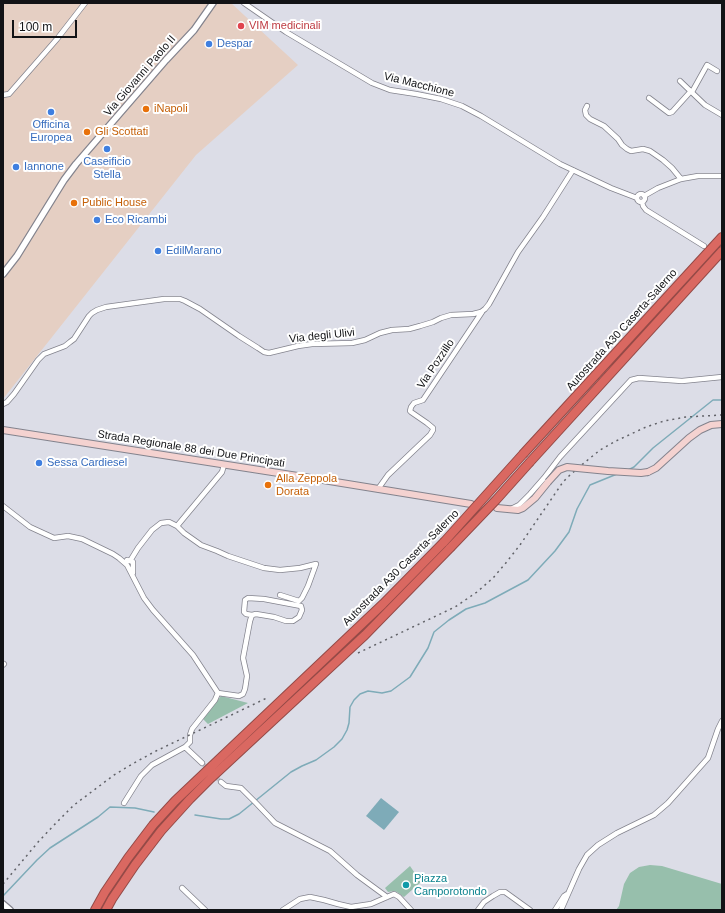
<!DOCTYPE html>
<style>
body{margin:0}
#map{position:relative;width:725px;height:913px;overflow:hidden;background:#dcdde7;font-family:Arial,sans-serif}
canvas{display:block}
.frame{position:absolute;inset:0;border:4px solid #121316;pointer-events:none}
.scale{position:absolute;left:12px;top:20px;width:65px;height:18px;box-sizing:border-box;border:2px solid #121316;border-top:0;padding-left:5px;font-size:12px;line-height:14px;white-space:nowrap;color:#121316;-webkit-text-stroke:3px #fff;paint-order:stroke}
</style>
<div id="map">
<canvas width="725" height="913"></canvas>
<div class="frame"></div>
<div class="scale">100 m</div>
</div>
<script>
const g = document.querySelector('canvas').getContext('2d');
g.lineJoin = 'round';
function paint(path, color) { g.fillStyle = color; g.fill(path, 'evenodd'); }
const toPath = rows => new Path2D(rows.map(r => 'M' + r).join(''));
function stroke(path, color, width, dash) { g.strokeStyle = color; g.lineWidth = width; g.lineCap = dash ? 'butt' : 'round'; g.setLineDash(dash || []); g.stroke(path); }
function label(font, color, halo, rows, align = 'center') {
  g.font = font + ' Arial,sans-serif'; g.lineWidth = 4; g.setLineDash([]); g.textBaseline = 'middle'; g.strokeStyle = halo; g.fillStyle = color; for (const [text, x, y, turn = 0] of rows) {
    g.save(); g.translate(x, y); g.rotate((+turn || 0) * Math.PI / 180); g.textAlign = isNaN(turn) ? turn : align; if (halo) g.strokeText(text, 0, 0); g.fillText(text, 0, 0); g.restore();
  }
}
const industrial = toPath([
 [3,3,231,3,298,65,196,155,3,399]
]);
const green = toPath([
 [221,696,248,703,208,724,203,719],
 [650,865,662,866,722,884,722,910,616,910,619,906,624,884,630,873,639,867],
 [410,866,421,882,404,897,397,892,394,891,388,892,385,888]
]);
const water = toPath([
 [381,798,399,812,384,830,366,816]
]);
const stream = toPath([
 [628,470,634,467,653,448,713,400,722,400],
 [195,815,221,819,229,819,239,814,291,772,302,766,316,760,334,747,342,739,347,730,349,723,350,707,354,700,360,694,368,691,382,693,391,691,410,677,428,648,434,632,449,620,466,609,485,603,528,580,555,551,569,532,577,509,590,485,617,474],
 [3,896,37,860,50,848,98,817,110,807,135,808,154,812]
]);
const minorTunnel = toPath([
 [202,763,221,782]
]);
const minor = toPath([
 [244,3,286,32,372,83,390,90,416,94,441,99,462,106,481,116,560,164,611,188,637,198],
 [680,81,705,105,722,115],
 [692,92,707,65,717,71],
 [3,95,9,94,57,39,85,3],
 [649,98,669,113,672,112,691,91],
 [587,106,585,110,586,115,590,119,604,126,618,139,622,145,627,149,631,151,643,149,650,151,663,160,672,168,681,179],
 '637 198a4 4 0 1 1 8 0a4 4 0 1 1-8 0Z',
 [644,196,658,188,681,179,698,176,722,176],
 [642,202,643,206,646,210,704,246],
 [3,404,7,402,14,394,38,360,44,354,65,346,70,342,74,339,89,316,92,313,97,310,106,307,164,299,180,299,185,301,200,309,239,336,258,348,264,352,269,353,298,346,312,344,352,343,365,340,380,333,392,330,409,329,420,326,433,322,441,318,451,315,473,314,481,312,485,309,489,304,518,252,543,217,573,170],
 [378,489,388,475,430,435,433,430,433,428,427,423,411,412,410,411,411,407,414,403,423,400,482,312],
 [3,506,30,527,54,538,68,536,82,539,113,554,119,558,127,565,144,598,153,610,193,655,218,693,239,696,243,694,245,689,247,676,243,658,250,621,252,615,256,614,274,617,286,621,293,621,299,617,302,610,301,606,264,599,248,598,245,600,244,612,246,614,252,615],
 [511,509,519,505,530,494,544,478,560,457,631,380,639,378,682,381,722,377],
 [177,526,184,533,201,545,217,551,228,556,264,568,280,570,300,568,316,564],
 [127,560,133,562,133,573],
 [130,561,138,548,152,530,161,523,169,522,177,526,222,472,224,465],
 [280,595,299,601,302,598,308,586,316,564],
 [3,665,4,664],
 [185,747,190,742,190,735,192,729,215,700,218,693],
 [221,782,226,786,241,788,256,803,275,823,330,851,357,875,387,897],
 [124,803,141,776,152,765,185,747,202,763],
 [182,888,205,910],
 [283,910,300,899,310,897,324,900,338,904,351,907,371,904,387,897,394,894,399,897,411,910],
 [478,910,484,902,493,896,500,892,505,892,530,910],
 [555,910,564,896,567,894],
 [561,910,579,869,587,855,598,845,617,833,654,815,668,803,708,758,718,729,722,721]
]);
const tertiary = toPath([
 [3,274,17,256,64,180,76,164,166,60,194,30,213,3],
 [3,904,10,910]
]);
const secondary = toPath([
 [3,430,317,479,471,504],
 [648,472,656,468,689,438,700,430,711,425,722,424],
 [497,508,518,510,523,508,535,498,548,482]
]);
const motorway = toPath([
 [524,453,722,237],
 [530,462,722,251],
 [95,910,105,892,128,858,153,825,175,801,383,604,444,542],
 [106,910,112,899,135,865,161,831,190,799,211,778,365,635,450,548]
]);
const rail = toPath([
 [358,653,455,607,477,592,493,578,505,564,520,545,563,482,570,475,584,463,600,450,616,441,646,427,664,421,686,417,722,415],
 [3,884,39,841,57,822,74,805,114,775,134,763,156,751,269,697]
]);
const secondaryBridge = toPath([
 [548,482,559,470,567,467,608,471,641,473,648,472]
]);
const motorwayBridge = toPath([
 [444,542,524,453],
 [450,548,496,500,530,462]
]);
const markers = [
 [241,26,4,"#e0444e"],
 [209,44,4,"#3f7fe0"],
 [146,109,4,"#e8710a"],
 [51,112,4,"#3f7fe0"],
 [87,132,4,"#e8710a"],
 [107,149,4,"#3f7fe0"],
 [16,167,4,"#3f7fe0"],
 [74,203,4,"#e8710a"],
 [97,220,4,"#3f7fe0"],
 [158,251,4,"#3f7fe0"],
 [39,463,4,"#3f7fe0"],
 [268,485,4,"#e8710a"],
 [406,885,4,"#0f9aa8"]
];
const healthNames = [
 ["VIM medicinali",249,26]
];
const shopNames = [
 ["Despar",217,44],
 ["Officina",51,125,"center"],
 ["Europea",51,138,"center"],
 ["Caseificio",107,162,"center"],
 ["Stella",107,175,"center"],
 ["Iannone",24,167],
 ["Eco Ricambi",105,220],
 ["EdilMarano",166,251],
 ["Sessa Cardiesel",47,463]
];
const streetNames = [
 ["Via Giovanni Paolo II",140,76,-49],
 ["Via Macchione",419,85,14],
 ["Autostrada A30 Caserta-Salerno",622,330,-48],
 ["Via degli Ulivi",322,336,-6],
 ["Via Pozzillo",436,364,-56],
 ["Strada Regionale 88 dei Due Principati",191,449,9],
 ["Autostrada A30 Caserta-Salerno",401,568,-45]
];
const foodNames = [
 ["iNapoli",154,109],
 ["Gli Scottati",95,132],
 ["Public House",82,203],
 ["Alla Zeppola",276,479],
 ["Dorata",276,492]
];
const cultureNames = [
 ["Piazza",414,879],
 ["Camporotondo",414,892]
];
paint(industrial, '#e5cfc3');
paint(green, '#97bfac');
paint(water, '#7eabb8');
stroke(stream, '#7eabb8', 1.5);
stroke(minorTunnel, '#bebfc8', 4.5, [4.5, 2]);
stroke(minor, '#83838d', 6);
stroke(tertiary, '#83838d', 8);
stroke(secondary, '#83838d', 8);
stroke(motorway, '#944a47', 10);
stroke(minor, '#fff', 4.5);
stroke(tertiary, '#fff', 5.5);
stroke(secondary, '#f4d2d0', 6);
stroke(motorway, '#da6861', 8);
stroke(rail, '#616268', 1.5, [2, 4]);
stroke(secondaryBridge, '#83838d', 8, []);
stroke(motorwayBridge, '#944a47', 10, []);
stroke(secondaryBridge, '#f4d2d0', 6);
stroke(motorwayBridge, '#da6861', 8);
for (const [x, y, r, color] of markers) { const dot = new Path2D(); dot.arc(x, y, r, 0, 2 * Math.PI); g.fillStyle = color; g.fill(dot); stroke(dot, '#fff', 1.5); }
label('11px', '#be3a42', '#fff', healthNames, 'left');
label('11px', '#366cbe', '#fff', shopNames, 'left');
label('11px', '#121316', '#fff', streetNames);
label('11px', '#c56008', '#fff', foodNames, 'left');
label('11px', '#0d838f', '#fff', cultureNames, 'left');
</script>
